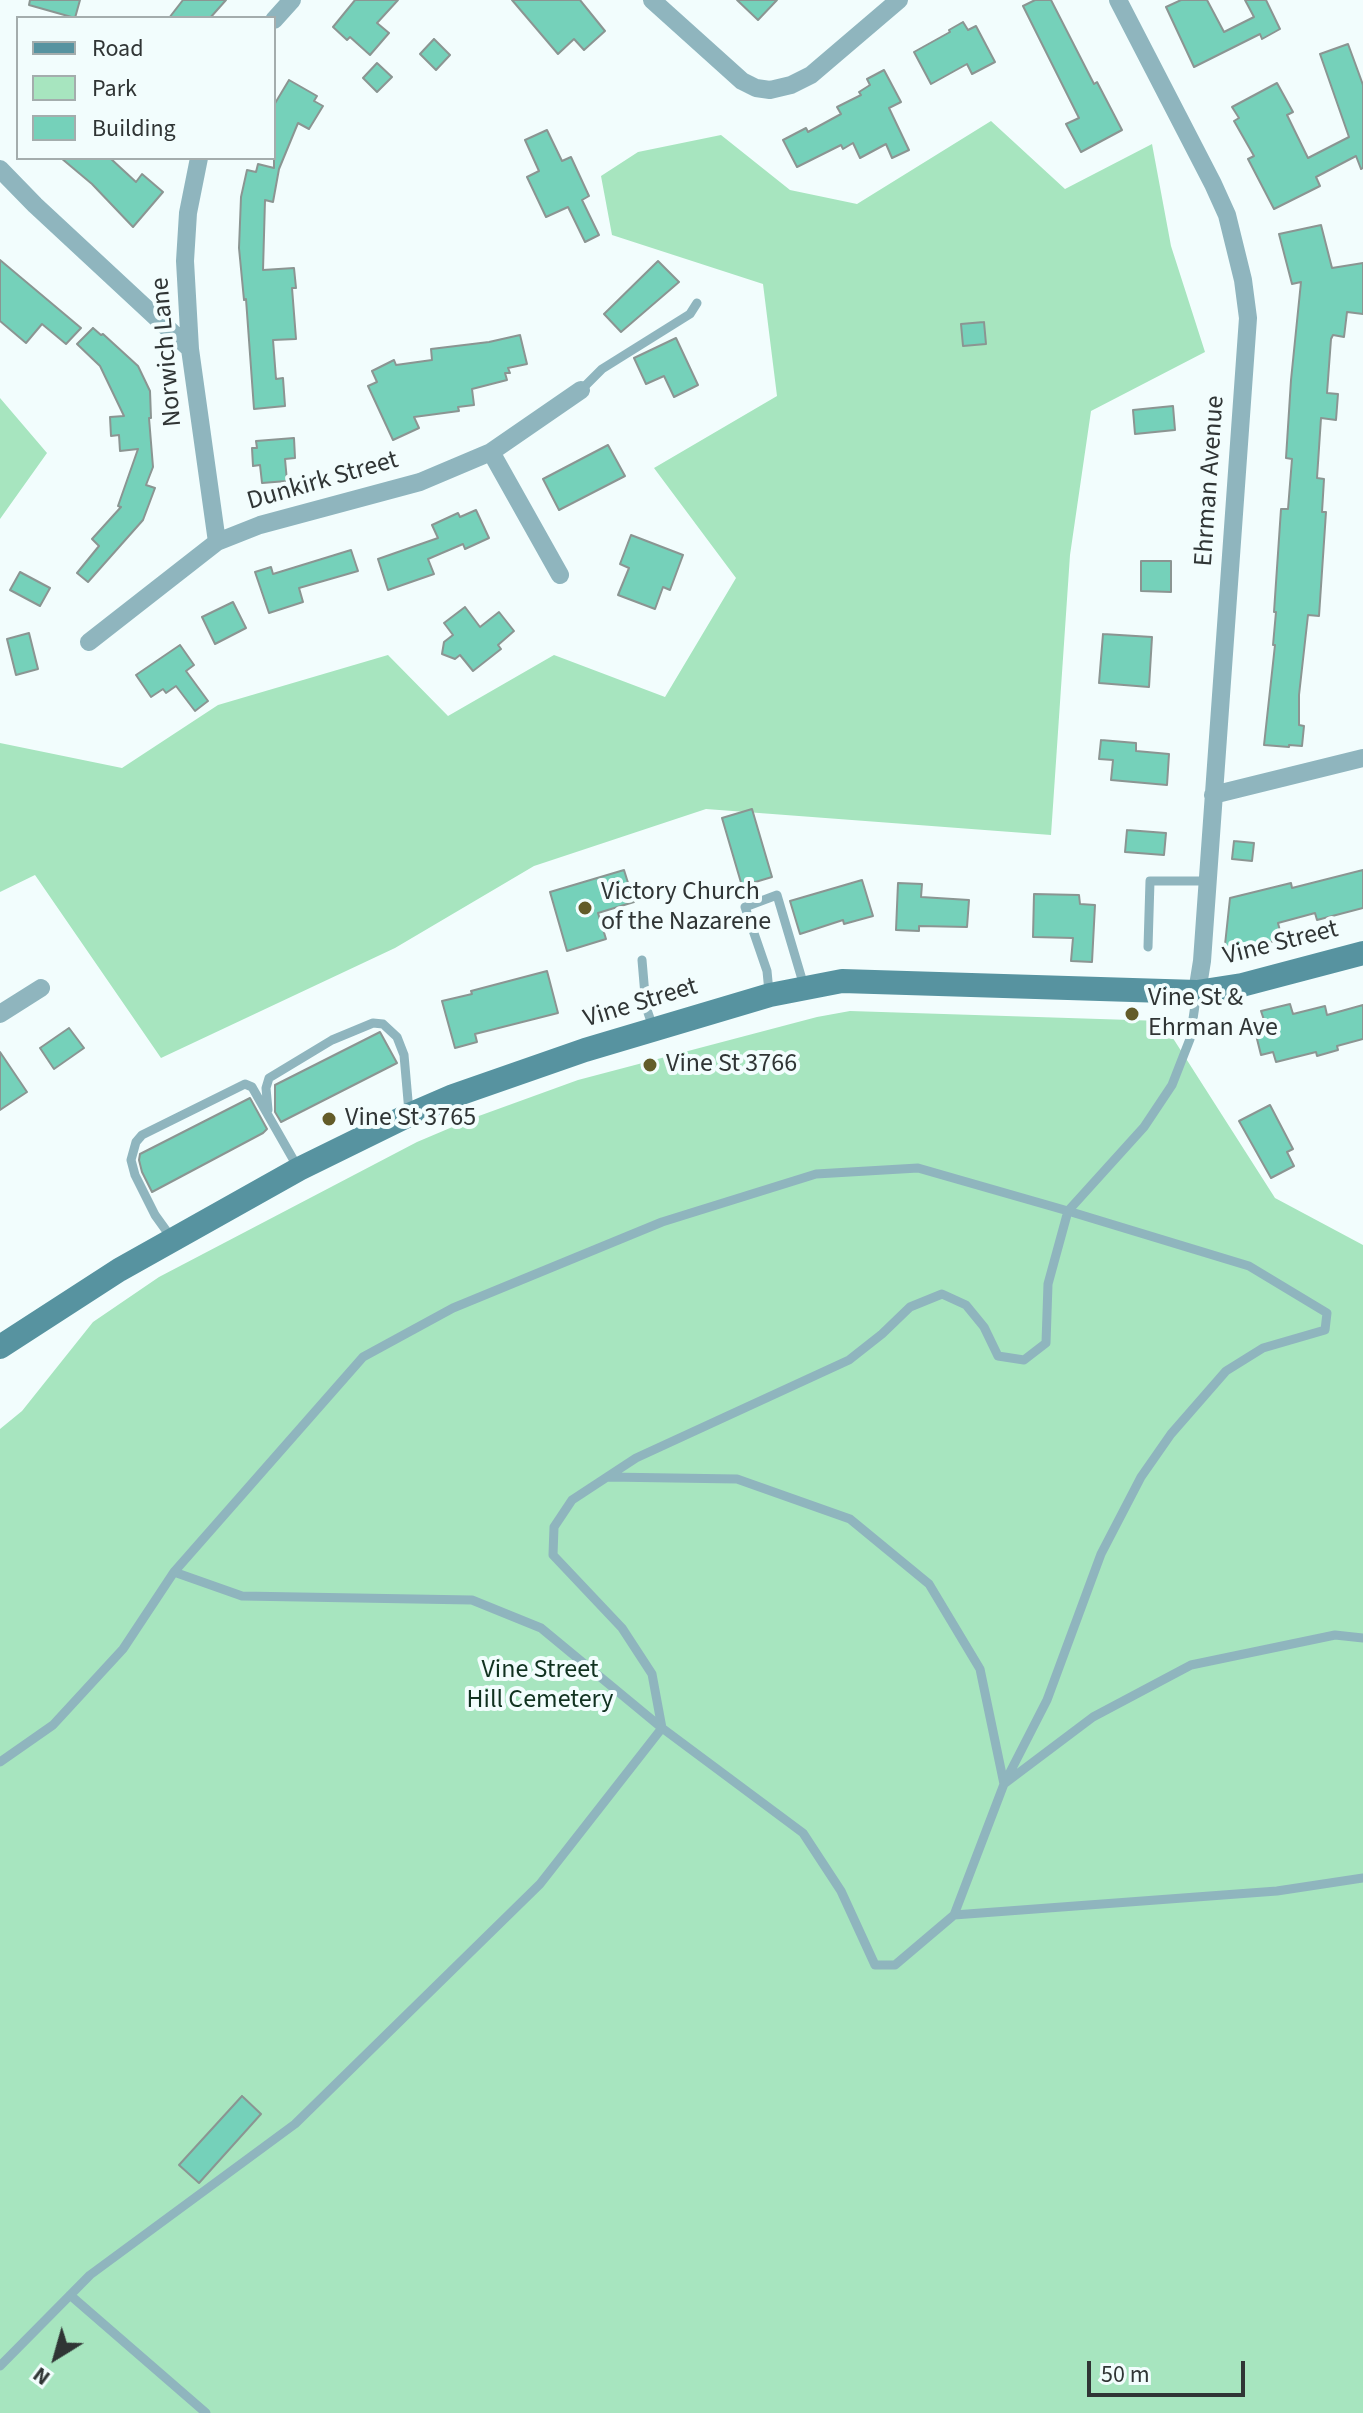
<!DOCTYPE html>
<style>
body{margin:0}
#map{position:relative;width:1363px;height:2413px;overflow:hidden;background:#f2fdfd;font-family:"Source Sans 3",sans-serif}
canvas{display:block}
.legend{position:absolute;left:16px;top:16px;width:260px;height:144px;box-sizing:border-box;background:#f2fdfd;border:2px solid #a4adad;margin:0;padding:10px 14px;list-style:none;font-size:24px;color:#303535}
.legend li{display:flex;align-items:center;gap:16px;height:40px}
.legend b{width:40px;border:2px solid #a4adad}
.north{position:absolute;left:16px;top:2317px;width:80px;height:80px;-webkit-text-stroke:6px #f2fdfd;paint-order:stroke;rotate:217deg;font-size:22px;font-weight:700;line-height:32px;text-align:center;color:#303535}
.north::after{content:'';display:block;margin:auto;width:28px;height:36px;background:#303535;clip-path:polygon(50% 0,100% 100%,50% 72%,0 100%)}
.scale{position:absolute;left:1087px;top:2361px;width:158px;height:36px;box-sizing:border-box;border:4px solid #303535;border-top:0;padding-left:10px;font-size:24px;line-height:28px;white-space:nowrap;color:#303535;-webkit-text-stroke:6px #f2fdfd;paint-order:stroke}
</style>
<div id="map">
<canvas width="1363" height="2413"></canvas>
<ul class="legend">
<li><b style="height:10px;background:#5793a0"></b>Road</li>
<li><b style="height:22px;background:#a7e5bf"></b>Park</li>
<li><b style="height:22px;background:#75d1ba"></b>Building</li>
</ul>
<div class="north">N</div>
<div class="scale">50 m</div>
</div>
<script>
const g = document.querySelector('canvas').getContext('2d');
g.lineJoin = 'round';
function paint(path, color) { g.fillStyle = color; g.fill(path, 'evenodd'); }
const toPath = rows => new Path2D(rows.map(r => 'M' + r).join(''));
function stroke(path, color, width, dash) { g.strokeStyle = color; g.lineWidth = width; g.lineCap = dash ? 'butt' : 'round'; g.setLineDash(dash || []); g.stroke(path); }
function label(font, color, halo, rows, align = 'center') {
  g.font = font + ' "Source Sans 3",sans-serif'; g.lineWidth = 8; g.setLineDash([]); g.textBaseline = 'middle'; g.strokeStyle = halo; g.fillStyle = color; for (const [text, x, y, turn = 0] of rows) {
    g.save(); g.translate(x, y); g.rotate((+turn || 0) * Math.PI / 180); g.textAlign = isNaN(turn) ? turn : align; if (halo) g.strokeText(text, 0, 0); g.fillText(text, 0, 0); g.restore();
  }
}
const green = toPath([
 [991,121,1065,189,1152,144,1171,246,1205,352,1091,411,1070,555,1051,835,706,809,534,866,395,948,161,1058,35,875,0,892,0,743,122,768,218,705,388,655,448,716,554,655,665,697,736,578,654,468,777,396,763,284,612,235,601,176,638,152,721,135,790,190,857,204],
 [0,398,47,453,0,519],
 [850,1011,1162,1021,1275,1198,1363,1245,1363,2413,0,2413,0,1429,22,1411,93,1322,159,1277,417,1142,476,1117,578,1080,817,1017]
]);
const building = toPath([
 [30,0,80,0,75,18,29,5,30,0],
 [183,0,226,0,210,18,169,18,183,0],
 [355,0,398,0,377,23,389,33,370,55,350,37,347,40,333,27,355,0],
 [512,0,580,0,605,31,584,50,574,39,558,54,512,0],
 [737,0,777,0,758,20,737,0],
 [1035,0,1051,0,1094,84,1097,82,1122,130,1081,152,1066,124,1079,118,1023,6,1035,0],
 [1181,0,1207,0,1224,32,1254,17,1245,0,1266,0,1280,29,1262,39,1260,34,1194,67,1166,7,1181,0],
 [963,22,968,30,976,26,995,62,972,74,967,64,931,84,914,52,950,32,949,30,963,22],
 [434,39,450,55,436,70,420,54,434,39],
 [1348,44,1363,85,1363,168,1361,169,1356,156,1316,177,1320,186,1274,209,1248,159,1254,156,1234,121,1239,118,1232,107,1277,83,1293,112,1287,115,1308,158,1349,137,1320,54,1348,44],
 [377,63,392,77,377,92,363,78,377,63],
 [884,70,901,102,889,108,909,150,892,158,886,144,860,158,853,143,843,149,841,145,797,167,783,140,806,128,808,132,841,114,837,107,861,95,859,92,870,85,867,79,884,70],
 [289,80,317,96,314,101,323,106,309,129,298,123,279,169,273,202,265,200,263,270,294,268,296,288,292,288,296,339,273,340,276,379,283,378,285,406,254,409,246,299,244,300,239,248,241,197,247,170,256,172,258,164,274,168,274,105,289,80],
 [547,130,562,161,571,157,589,196,582,200,599,235,585,242,568,207,546,217,527,177,539,171,525,140,547,130],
 [61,158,110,158,136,182,142,174,163,192,133,227,92,184,61,158],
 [1321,225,1332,268,1363,263,1363,314,1347,312,1344,337,1333,335,1331,339,1327,393,1338,394,1336,420,1321,418,1317,478,1324,479,1322,512,1326,512,1319,616,1308,615,1299,695,1299,725,1304,726,1302,746,1289,745,1289,747,1264,745,1275,645,1273,645,1276,612,1274,612,1281,509,1288,509,1292,459,1286,458,1291,380,1301,282,1292,284,1279,234,1321,225],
 [0,260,81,328,66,344,42,324,26,343,0,321,0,260],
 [658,261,679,282,621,332,604,314,658,261],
 [984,322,986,344,963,346,961,324,984,322],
 [93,328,101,335,103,334,138,366,150,391,151,418,149,418,153,467,146,485,155,488,143,520,88,582,77,573,99,546,92,539,121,507,118,506,138,449,120,451,119,435,111,436,110,417,124,416,100,366,77,344,93,328],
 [520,335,527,364,508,368,510,373,505,373,507,380,472,389,474,405,458,407,459,411,414,417,419,428,393,440,368,386,377,382,372,371,394,360,396,365,432,360,431,349,489,342,520,335],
 [676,338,698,385,674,397,664,376,646,384,634,358,676,338],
 [1173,406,1175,430,1135,434,1133,410,1173,406],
 [294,438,295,458,285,459,287,481,262,483,260,465,253,466,252,448,257,448,256,441,294,438],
 [608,445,625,476,559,510,543,479,608,445],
 [476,510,489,538,465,549,463,544,428,559,434,574,388,590,378,559,438,538,432,525,458,513,460,517,476,510],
 [631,535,683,555,670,590,663,587,655,609,618,595,629,568,620,564,631,535],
 [351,550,358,571,299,588,303,602,269,613,255,572,271,567,273,574,351,550],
 [1141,561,1171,561,1171,592,1141,591,1141,561],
 [20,572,50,588,40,606,10,590,20,572],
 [233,602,246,628,215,644,202,617,233,602],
 [465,607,480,627,499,612,514,631,498,645,501,649,473,671,460,655,455,659,442,654,444,642,453,635,444,623,465,607],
 [29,633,38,669,16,675,7,639,29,633],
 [1103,634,1152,637,1149,687,1099,683,1103,634],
 [180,645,194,665,186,671,208,701,195,711,176,686,166,693,163,689,151,697,136,675,180,645],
 [1101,740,1136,743,1136,751,1169,754,1167,785,1111,780,1113,760,1099,759,1101,740],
 [752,809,772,877,742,886,722,818,752,809],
 [1127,830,1166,833,1164,855,1125,852,1127,830],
 [1234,841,1254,843,1252,861,1232,859,1234,841],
 [624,870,634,902,598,913,606,939,567,951,550,892,624,870],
 [1363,870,1363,908,1317,920,1315,913,1278,923,1282,939,1224,954,1230,898,1291,883,1292,888,1363,870],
 [862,880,873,916,844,924,843,920,800,934,790,901,862,880],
 [898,883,922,884,921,897,969,900,967,927,919,926,919,931,896,930,898,883],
 [1034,894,1079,895,1080,904,1095,905,1092,962,1071,961,1073,938,1033,937,1034,894],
 [547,971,558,1013,475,1034,477,1042,455,1048,442,1001,472,994,471,991,547,971],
 [1290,1004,1293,1014,1325,1006,1327,1015,1363,1005,1363,1039,1337,1046,1338,1050,1317,1056,1316,1052,1276,1062,1273,1052,1261,1055,1253,1023,1264,1020,1261,1011,1290,1004],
 [69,1028,84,1048,54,1069,40,1048,69,1028],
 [380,1032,397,1063,281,1122,275,1112,275,1085,380,1032],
 [0,1052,27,1092,0,1110,0,1052],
 [250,1098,267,1129,263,1133,152,1192,142,1172,139,1160,140,1154,250,1098],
 [1270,1105,1293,1149,1287,1152,1294,1166,1271,1178,1239,1121,1270,1105],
 [242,2096,261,2114,199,2183,179,2165,242,2096]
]);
const lane = toPath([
 [581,390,602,369,690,314,697,303],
 [1148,947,1150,881,1207,881],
 [642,960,646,1007,654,1030],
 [769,992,767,971,745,907,777,895,804,986],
 [268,1110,266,1088,269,1078,332,1040,373,1023,383,1024,397,1037,404,1055,409,1112],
 [173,1240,155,1215,135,1175,131,1160,136,1142,142,1135,245,1084,252,1087,297,1166],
 [608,1477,737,1479,850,1519,929,1584,980,1669,1004,1784],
 [174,1572,242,1596,472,1600,541,1628,662,1728,803,1833,841,1891,875,1965,895,1965,954,1915,1004,1784,1093,1717,1191,1665,1335,1635,1363,1638],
 [0,1762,53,1725,123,1649,174,1572,363,1357,453,1308,662,1222,816,1174,918,1168,1068,1211,1144,1127,1172,1085,1190,1039,1197,992],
 [954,1915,1277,1891,1363,1878],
 [70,2295,206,2413],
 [0,2366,90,2275,295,2124,540,1884,662,1728,652,1674,622,1628,553,1555,554,1527,572,1500,636,1458,849,1360,882,1334,910,1307,942,1294,966,1305,984,1327,998,1356,1024,1360,1046,1343,1048,1284,1068,1211,1249,1266,1327,1313,1325,1330,1263,1348,1226,1371,1171,1434,1141,1477,1101,1554,1047,1700,1004,1784]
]);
const street = toPath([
 [652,0,742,81,756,88,770,90,791,85,811,75,899,0],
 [1118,0,1213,184,1227,215,1243,280,1248,318,1202,961,1197,992],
 [274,20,292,0],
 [199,158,188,213,185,261,190,349,217,542],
 [0,169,35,205,190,349],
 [491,452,560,575],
 [89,642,217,542,260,525,420,482,491,452,581,390],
 [1213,795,1363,758],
 [0,1014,41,988]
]);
const secondary = toPath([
 [0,1347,119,1270,299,1169,409,1115,453,1096,585,1050,770,995,842,981,1197,992,1242,985,1363,953]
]);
const markers = [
 [585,908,8,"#635c29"],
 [1132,1014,8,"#635c29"],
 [650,1065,8,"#635c29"],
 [329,1119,8,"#635c29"]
];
const streetNames = [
 ["Norwich Lane",168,352,-95],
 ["Ehrman Avenue",1211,481,-86],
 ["Dunkirk Street",323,482,-16],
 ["Vine Street",1281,944,-14],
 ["Vine Street",641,1004,-17]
];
const poiNames = [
 ["Victory Church",601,893],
 ["of the Nazarene",601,923],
 ["Vine St &",1148,999],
 ["Ehrman Ave",1148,1029],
 ["Vine St 3766",666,1065],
 ["Vine St 3765",345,1119]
];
const parkNames = [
 ["Vine Street",540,1671],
 ["Hill Cemetery",540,1701]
];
paint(green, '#a7e5bf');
paint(building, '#75d1ba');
stroke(building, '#8b9592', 2);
stroke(lane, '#8fb5be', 9);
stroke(street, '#8fb5be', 18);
stroke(secondary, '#5793a0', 24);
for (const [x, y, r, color] of markers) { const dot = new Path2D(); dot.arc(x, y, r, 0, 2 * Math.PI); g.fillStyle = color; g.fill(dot); stroke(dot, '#f2fdfd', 3); }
label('26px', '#303535', '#f2fdfd', streetNames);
label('26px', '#303535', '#f2fdfd', poiNames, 'left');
label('26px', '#113220', '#f2fdfd', parkNames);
</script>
